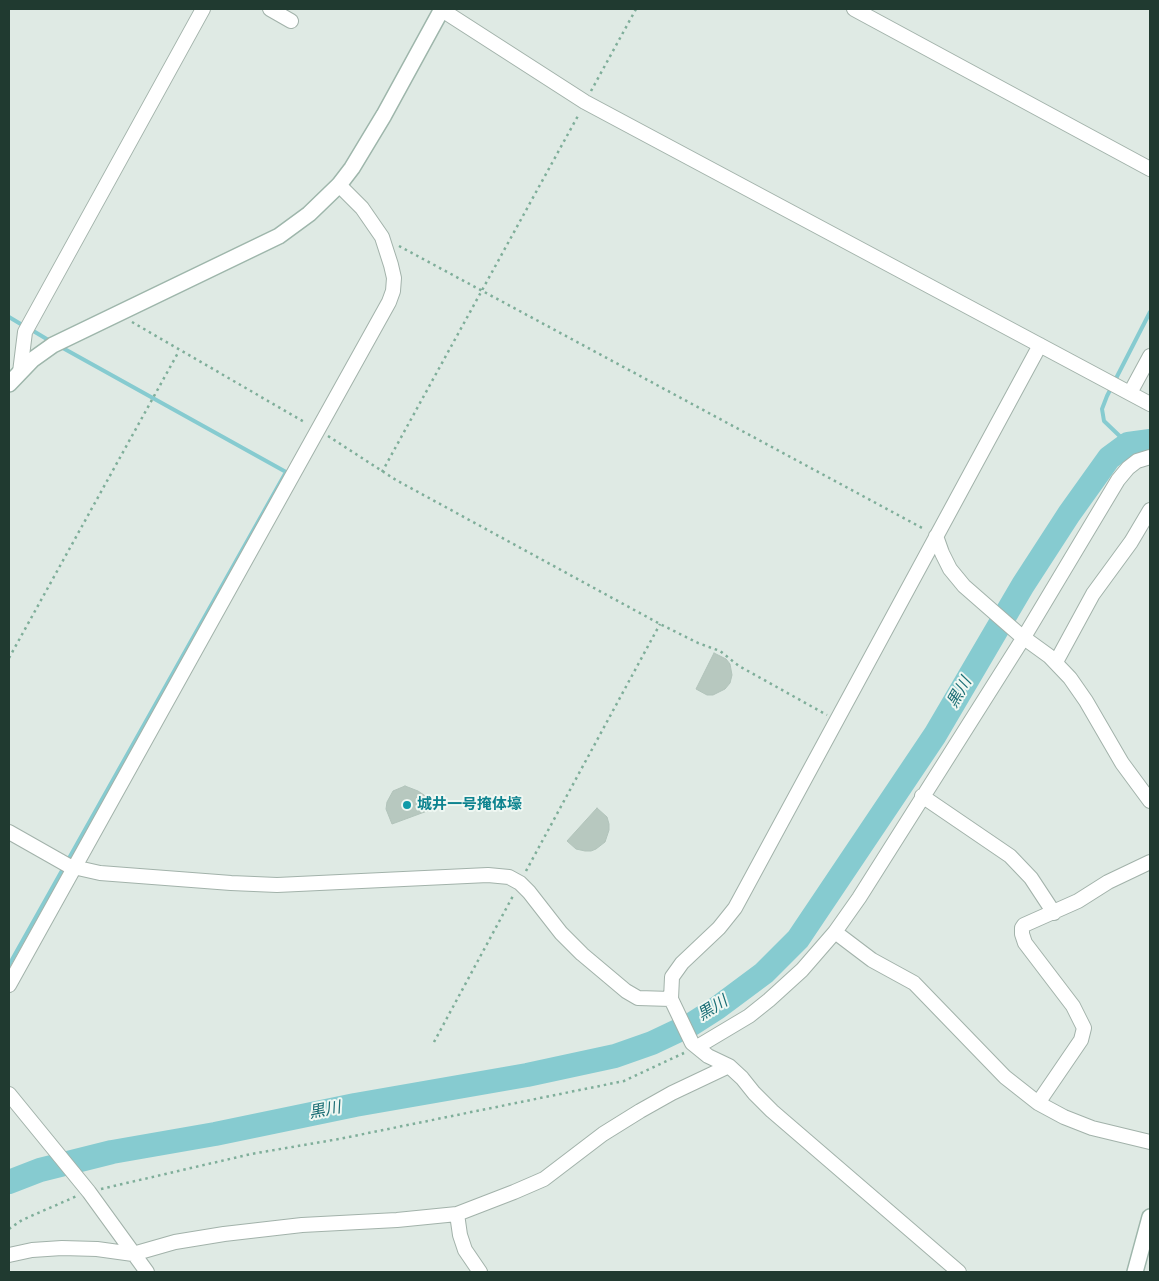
<!DOCTYPE html>
<meta charset="utf-8">
<style>
body{margin:0}
#map{position:relative;width:1159px;height:1281px;overflow:hidden;background:#dfeae4;font-family:Poppins,sans-serif}
canvas{display:block}
.frame{position:absolute;inset:0;border:10px solid #203a30;pointer-events:none}
</style>
<div id="map">
<canvas width="1159" height="1281"></canvas>
<div class="frame"></div>
</div>
<script>
const g = document.querySelector('canvas').getContext('2d');
g.lineJoin = 'round';
const toPath = rows => new Path2D(rows.map(r => 'M' + r).join(''));
function stroke(path, color, width, dash) { g.strokeStyle = color; g.lineWidth = width; g.lineCap = dash ? 'butt' : 'round'; g.setLineDash(dash || []); g.stroke(path); }
function paint(path, color) { g.fillStyle = color; g.fill(path, 'evenodd'); }
function label(font, color, halo, rows, align = 'center') {
  g.font = font + ' Poppins,"Noto Sans JP",sans-serif'; g.lineWidth = 4; g.setLineDash([]); g.textBaseline = 'middle'; g.strokeStyle = halo; g.fillStyle = color; for (const [text, x, y, turn = 0] of rows) {
    g.save(); g.translate(x, y); g.rotate((+turn || 0) * Math.PI / 180); g.textAlign = isNaN(turn) ? turn : align; if (halo) g.strokeText(text, 0, 0); g.fillText(text, 0, 0); g.restore();
  }
}
const stream = toPath([
 [9,317,24,326],
 [30,329,50,341],
 [61,347,286,472,68,860],
 [1128,444,1104,421,1102,409,1107,396,1150,312],
 [9,965,64,867]
]);
const river = toPath([
 [9,1182,40,1170,112,1152,215,1134,355,1105,527,1075,615,1056,652,1043,692,1024,717,1008,764,973,798,939,935,735,1023,585,1069,514,1109,458,1128,444,1150,441]
]);
const building = toPath([
 [714,653,726,659,730,664,732,675,730,683,725,689,713,695,707,695,696,689,714,653],
 [405,786,418,791,424,795,430,810,392,824,386,809,387,802,393,791,405,786],
 [597,808,607,817,609,824,609,830,605,842,596,849,591,851,585,851,576,849,567,841,597,808]
]);
const path = toPath([
 [591,91,636,9],
 [399,246,924,529],
 [132,322,306,423],
 [328,436,396,480,660,624,698,643,720,651,739,666,827,715],
 [382,472,579,114],
 [9,658,179,351],
 [526,871,660,624],
 [434,1042,514,894],
 [101,1189,251,1154,339,1139,624,1081,684,1053],
 [9,1229,22,1220,77,1196]
]);
const street = toPath([
 [270,9,291,21],
 [854,9,1150,169],
 [442,10,585,102,1150,404],
 [20,372,25,332,203,9],
 [1130,393,1150,356],
 [936,536,942,553,950,569,964,586,1020,635,1049,656,1070,678,1086,701,1122,763,1150,801],
 [1056,662,1093,594,1131,542,1150,510],
 [922,796,1010,856,1031,878,1054,913],
 [9,832,69,866,100,873,231,883,277,885,488,875,509,877,520,883,529,892,561,933,582,954,626,991,638,998,671,999,692,1043,708,1056,729,1066,742,1078,754,1093,772,1111,959,1272],
 [835,932,872,960,914,983,1005,1077,1038,1103,1064,1117,1092,1128,1150,1142],
 [9,985,389,302,393,291,394,278,391,265,382,237,362,208,339,185],
 [671,999,672,977,682,963,719,928,735,908,1040,345],
 [697,1047,749,1016,769,1000,802,970,835,932,859,898,1024,637,1118,480,1128,468,1137,461,1150,457],
 [9,1094,89,1192,147,1272],
 [1038,1103,1081,1040,1084,1028,1073,1006,1025,943,1022,934,1022,928,1024,925,1078,901,1108,882,1150,862],
 [457,1214,460,1235,465,1250,480,1272],
 [9,1255,32,1250,62,1248,97,1249,133,1254,175,1242,224,1234,302,1225,397,1220,457,1214,514,1192,544,1179,603,1134,640,1111,672,1093,729,1066]
]);
const secondary = toPath([
 [9,384,32,360,53,345,279,236,309,214,339,185,352,168,384,115,442,9],
 [1135,1272,1150,1217]
]);
const markers = [
 [407,805,5,"#0f9aa8"]
];
const cultureNames = [
 ["城井一号掩体壕",417,805]
];
const waterNames = [
 ["黒川",960,693,-60],
 ["黒川",713,1009,-32],
 ["黒川",325,1111,-11]
];
stroke(stream, '#86cbd0', 4);
stroke(river, '#86cbd0', 24);
paint(building, '#b7c8bf');
stroke(building, '#b1c3ba', 1);
stroke(street, '#a2b2aa', 16);
stroke(secondary, '#9eb6ab', 18);
stroke(path, '#7fae9a', 2.5, [2.5, 4]);
stroke(street, '#fff', 14);
stroke(secondary, '#fff', 15);
for (const [x, y, r, color] of markers) { const dot = new Path2D(); dot.arc(x, y, r, 0, 2 * Math.PI); g.fillStyle = color; g.fill(dot); stroke(dot, '#eff7f2', 2); }
label('bold 15px', '#0d838f', '#eff7f2', cultureNames, 'left');
label('italic 16px', '#1b6e75', '#eff7f2', waterNames);
</script>
